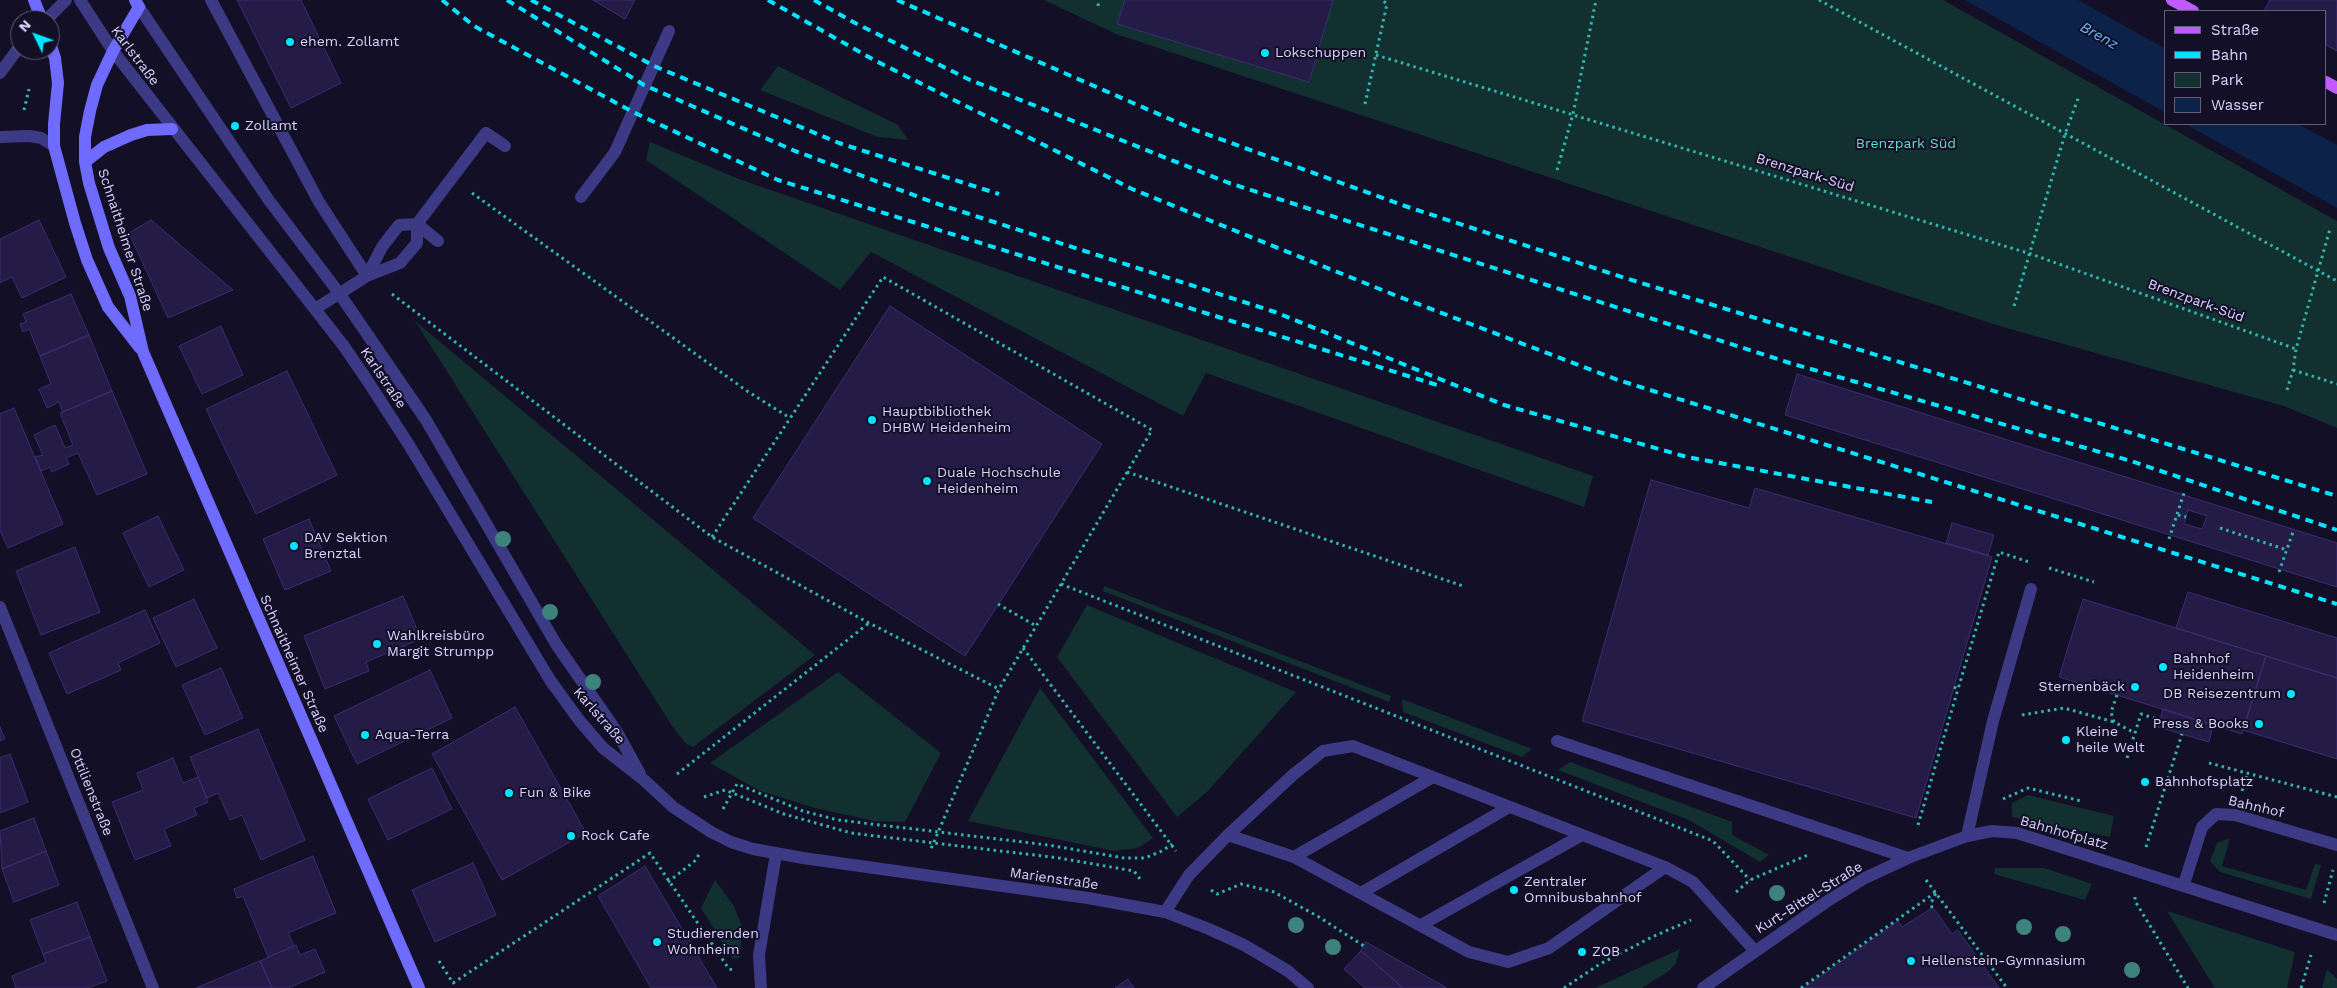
<!DOCTYPE html>
<meta charset="utf-8">
<style>
body{margin:0}
#map{position:relative;width:2337px;height:988px;overflow:hidden;background:#130f26;font-family:"Work Sans",sans-serif}
canvas{display:block}
.legend{position:absolute;left:2164px;top:10px;width:162px;height:115px;box-sizing:border-box;background:#130f26;border:1px solid #625e7d;margin:0;padding:6px 9px;list-style:none;font-size:15px;color:#d9d4ff}
.legend li{display:flex;align-items:center;gap:10px;height:25px}
.legend b{width:25px;border:1px solid #625e7d}
.north{position:absolute;left:10px;top:10px;width:50px;height:50px;box-sizing:border-box;background:#130f26;border:1px solid #625e7d;border-radius:50%;rotate:312deg;font-size:14px;font-weight:700;line-height:20px;text-align:center;color:#d9d4ff}
.north::after{content:'';display:block;margin:auto;width:18px;height:22px;background:#00e5ff;clip-path:polygon(50% 0,100% 100%,50% 72%,0 100%)}
</style>
<div id="map">
<canvas width="2337" height="988"></canvas>
<ul class="legend">
<li><b style="height:6px;background:#c25bff"></b>Straße</li>
<li><b style="height:6px;background:#00e5ff"></b>Bahn</li>
<li><b style="height:14px;background:#12302f"></b>Park</li>
<li><b style="height:14px;background:#0c2248"></b>Wasser</li>
</ul>
<div class="north">N</div>
</div>
<script>
const g = document.querySelector('canvas').getContext('2d');
g.lineJoin = 'round';
function paint(path, color) { g.fillStyle = color; g.fill(path, 'evenodd'); }
const toPath = rows => new Path2D(rows.map(r => 'M' + r).join(''));
function stroke(path, color, width, dash) { g.strokeStyle = color; g.lineWidth = width; g.lineCap = dash ? 'butt' : 'round'; g.setLineDash(dash || []); g.stroke(path); }
function label(font, color, halo, rows, align = 'center') {
  g.font = font + ' "Work Sans",sans-serif'; g.lineWidth = 4; g.setLineDash([]); g.textBaseline = 'middle'; g.strokeStyle = halo; g.fillStyle = color; for (const [text, x, y, turn = 0] of rows) {
    g.save(); g.translate(x, y); g.rotate((+turn || 0) * Math.PI / 180); g.textAlign = isNaN(turn) ? turn : align; if (halo) g.strokeText(text, 0, 0); g.fillText(text, 0, 0); g.restore();
  }
}
const green = toPath([
 [1044,0,1943,0,2337,221,2337,428,2284,406,1996,325,1116,34],
 [778,66,898,125,908,140,878,137,760,90],
 [650,142,739,179,1593,476,1584,507,1206,373,1183,416,871,252,840,290,646,160],
 [415,321,815,655,693,747,686,744,672,726],
 [1104,586,1391,696,1389,702,1103,591],
 [1087,605,1296,692,1208,791,1177,817,1057,657],
 [838,672,941,753,905,822,874,821,815,808,760,791,710,763],
 [1040,688,1153,838,1138,848,1114,851,968,821],
 [1402,699,1532,749,1522,757,1403,712],
 [1570,762,1732,822,1732,835,1769,855,1760,862,1689,820,1558,770],
 [2028,795,2114,816,2110,837,2012,817,2012,803],
 [2230,838,2222,866,2306,890,2315,864,2321,865,2311,899,2220,872,2210,861,2217,843],
 [1995,868,2044,868,2092,884,2085,900,1994,874],
 [715,880,734,906,742,927,740,958,733,959,701,908],
 [2167,911,2295,952,2287,988,2215,988],
 [1680,949,1676,963,1669,971,1642,988,1595,988],
 [2327,969,2337,979,2337,988,2322,988]
]);
const water = toPath([
 [1965,0,2078,0,2166,49,2166,113],
 [2185,124,2298,124,2337,145,2337,208]
]);
const building = toPath([
 [237,0,301,0,341,83,291,108,237,0],
 [593,0,635,0,625,19,593,0],
 [1125,0,1333,0,1309,82,1117,24,1125,0],
 [2270,0,2337,0,2337,51,2326,45,2326,11,2264,11,2270,0],
 [39,220,66,277,22,298,12,277,0,283,0,239,39,220],
 [151,220,233,290,168,318,129,233,151,220],
 [71,294,89,335,40,356,29,329,23,332,20,324,26,322,23,314,71,294],
 [890,306,1102,444,965,656,753,518,890,306],
 [221,326,243,375,202,394,179,346,221,326],
 [89,335,112,391,63,412,59,402,47,408,39,389,51,384,40,356,89,335],
 [287,371,337,475,256,514,206,409,287,371],
 [1797,374,2337,543,2337,587,1785,415,1797,374],
 [112,391,147,474,97,495,78,453,66,458,69,464,52,472,50,467,41,471,35,457,43,455,34,435,55,425,65,448,73,445,60,413,112,391],
 [14,408,63,524,8,548,0,530,0,414,14,408],
 [1651,480,1749,508,1755,488,1992,557,1916,818,1582,721,1651,480],
 [2188,510,2207,516,2202,529,2184,524,2188,510],
 [158,516,184,570,149,587,123,533,158,516],
 [309,519,331,571,285,590,263,539,309,519],
 [1952,523,1994,535,1988,555,1946,543,1952,523],
 [75,547,100,612,41,635,16,571,75,547],
 [2188,592,2337,638,2337,678,2176,628,2188,592],
 [403,596,421,639,366,662,369,671,325,689,304,636,403,596],
 [194,599,217,648,176,667,153,618,194,599],
 [2083,599,2266,656,2242,734,2059,677,2083,599],
 [145,610,160,643,118,663,121,670,67,694,49,653,145,610],
 [2266,656,2337,678,2337,759,2243,730,2266,656],
 [221,668,243,718,205,735,182,685,221,668],
 [430,670,452,718,357,764,334,716,430,670],
 [515,707,586,833,502,880,432,754,515,707],
 [2163,709,2213,725,2209,742,2158,727,2163,709],
 [0,727,5,739,0,741,0,727],
 [258,729,305,840,261,860,242,815,230,820,218,793,207,798,190,757,258,729],
 [10,754,28,802,0,813,0,758,10,754],
 [173,758,183,783,198,777,208,802,194,808,197,815,164,829,171,846,135,860,112,802,143,790,137,773,173,758],
 [432,768,452,809,388,840,368,799,432,768],
 [34,818,46,851,2,869,0,831,34,818],
 [46,851,59,885,14,902,2,869,46,851],
 [313,856,336,913,288,933,294,946,268,957,243,896,237,898,234,889,313,856],
 [473,863,496,915,435,942,412,890,473,863],
 [645,866,717,988,651,988,598,896,645,866],
 [77,902,90,937,43,954,30,920,77,902],
 [1932,908,1935,910,1952,934,1958,930,1999,988,1804,988,1898,921,1902,927,1932,908],
 [90,937,107,981,87,988,16,988,12,976,46,962,43,954,90,937],
 [1366,942,1447,988,1403,988,1361,951,1366,942],
 [296,945,300,955,315,949,325,972,288,988,272,988,260,961,296,945],
 [1361,951,1366,955,1403,988,1365,988,1344,969,1361,951],
 [260,961,272,988,196,988,260,961],
 [1128,979,1134,988,1115,988,1128,979]
]);
const path = toPath([
 [1819,0,2337,281],
 [1098,6,1099,0],
 [1376,55,2031,254,2296,349],
 [1365,104,1387,4,1382,0],
 [24,110,29,89],
 [1557,170,1573,114,1596,0],
 [472,193,747,391,790,418],
 [392,294,712,537,869,623,999,689],
 [2014,306,2065,134,2079,96],
 [2293,370,2337,384],
 [2287,390,2293,370,2296,349,2330,229],
 [1127,472,1463,586],
 [2178,515,2186,517],
 [2220,528,2287,550],
 [712,537,883,277,1152,430,999,689,931,849],
 [2169,539,2184,493],
 [2049,568,2094,582],
 [2279,572,2294,529],
 [1061,584,1713,841,1750,880],
 [998,604,1036,626],
 [1023,648,1176,851],
 [1954,687,1958,689,1999,552,2029,562],
 [2117,695,2111,712,2114,722,2135,733],
 [2022,715,2064,708,2114,722],
 [2127,758,2141,714,2160,720],
 [2209,763,2337,797],
 [677,774,869,623],
 [2242,791,2248,773],
 [704,797,725,790,784,814,851,833,1059,858,1134,871,1140,879],
 [2003,799,2028,788,2081,801],
 [723,809,737,784,803,811,838,820,1048,845,1124,858,1145,858,1162,851,1172,844],
 [1918,825,1958,689],
 [2146,847,2182,734],
 [1926,880,2007,988],
 [668,882,696,860,699,854],
 [1211,890,1217,894,1241,884,1274,892,1319,917,1364,946],
 [1736,892,1750,880,1810,854],
 [2135,897,2135,901,2188,988],
 [2324,903,2333,870],
 [1932,908,1931,903,1936,893],
 [439,961,453,983,650,853,729,969,733,970],
 [1564,988,1600,964,1652,937,1691,920],
 [1801,988,1936,892],
 [2301,988,2311,955]
]);
const lane = toPath([
 [211,0,319,202,367,276],
 [581,197,615,152,669,31],
 [438,241,417,224,486,133,505,146],
 [315,309,367,276,400,263,417,243,417,224,399,225,382,247,367,276],
 [1557,741,1908,858],
 [1228,835,1294,857,1469,952,1508,962,1549,948,1665,867],
 [1294,857,1433,777],
 [2184,884,2202,827,2216,814,2235,815,2337,845],
 [1361,893,1509,807],
 [1165,912,1189,875,1228,835,1294,774,1323,751,1353,746,1665,867,1693,882,1754,950],
 [1421,925,1582,835]
]);
const street = toPath([
 [80,0,113,51,343,345,367,380,409,445,550,680,579,720,603,748,644,780,673,807,711,832,731,842,753,849,803,858,1088,898,1165,912,1209,929,1244,945,1288,971,1308,988],
 [139,7,268,199,339,293,426,420,556,644,617,732,640,774],
 [46,20,66,0],
 [0,73,20,46],
 [0,137,30,136,41,138,54,146],
 [0,607,153,988],
 [1967,836,1993,721,2031,589],
 [761,988,759,955,776,854],
 [1703,988,1826,902,1865,878,1908,858,1967,836,1992,831,2017,833,2337,935]
]);
const secondary = toPath([
 [34,0,42,20],
 [135,0,139,7,113,51,97,85,90,111,85,137,85,162,89,183,109,248,130,296,143,352,419,988],
 [50,43,55,58,58,83,54,124,54,146,75,223,87,260,108,307,140,348],
 [85,162,104,147,131,135,147,130,172,129]
]);
const primary = toPath([
 [2172,0,2193,11],
 [2326,82,2337,88]
]);
const rail = toPath([
 [442,0,474,26,633,112,778,180,1437,385],
 [507,0,644,85,795,151,938,204,1275,312,1504,405,1687,457,1932,502],
 [531,0,654,66,839,143,999,194],
 [768,0,874,60,1132,189,1397,296,1618,380,2337,604],
 [814,0,855,23,968,79,1229,183,1790,363,2131,461,2337,530],
 [897,0,1195,130,1405,206,1625,278,2337,496]
]);
const trees = [
 [503,539],
 [550,612],
 [593,682],
 [1777,893],
 [1296,925],
 [2024,927],
 [2063,934],
 [1333,947],
 [2132,970]
];
const markers = [
 [290,42,5,"#00e5ff"],
 [1265,53,5,"#00e5ff"],
 [235,126,5,"#00e5ff"],
 [872,420,5,"#00e5ff"],
 [927,481,5,"#00e5ff"],
 [294,546,5,"#00e5ff"],
 [377,644,5,"#00e5ff"],
 [2163,667,5,"#00e5ff"],
 [2135,687,5,"#00e5ff"],
 [2291,694,5,"#00e5ff"],
 [2259,724,5,"#00e5ff"],
 [365,735,5,"#00e5ff"],
 [2066,740,5,"#00e5ff"],
 [2145,782,5,"#00e5ff"],
 [509,793,5,"#00e5ff"],
 [571,836,5,"#00e5ff"],
 [1514,890,5,"#00e5ff"],
 [657,942,5,"#00e5ff"],
 [1582,952,5,"#00e5ff"],
 [1911,961,5,"#00e5ff"]
];
const poiNames = [
 ["ehem. Zollamt",300,42],
 ["Lokschuppen",1275,53],
 ["Zollamt",245,126],
 ["Hauptbibliothek",882,412],
 ["DHBW Heidenheim",882,428],
 ["Duale Hochschule",937,473],
 ["Heidenheim",937,489],
 ["DAV Sektion",304,538],
 ["Brenztal",304,554],
 ["Wahlkreisbüro",387,636],
 ["Margit Strumpp",387,652],
 ["Bahnhof",2173,659],
 ["Heidenheim",2173,675],
 ["Sternenbäck",2125,687,"right"],
 ["DB Reisezentrum",2281,694,"right"],
 ["Press & Books",2249,724,"right"],
 ["Kleine",2076,732],
 ["heile Welt",2076,748],
 ["Aqua-Terra",375,735],
 ["Bahnhofsplatz",2155,782],
 ["Fun & Bike",519,793],
 ["Rock Cafe",581,836],
 ["Zentraler",1524,882],
 ["Omnibusbahnhof",1524,898],
 ["Studierenden",667,934],
 ["Wohnheim",667,950],
 ["ZOB",1592,952],
 ["Hellenstein-Gymnasium",1921,961]
];
const streetNames = [
 ["Karlstraße",135,56,53],
 ["Brenzpark-Süd",1805,173,17],
 ["Schnaitheimer Straße",125,240,72],
 ["Brenzpark-Süd",2196,301,20],
 ["Karlstraße",383,378,56],
 ["Schnaitheimer Straße",294,664,66],
 ["Karlstraße",599,716,49],
 ["Ottilienstraße",91,792,68],
 ["Bahnhof",2256,807,13],
 ["Bahnhofplatz",2064,833,16],
 ["Marienstraße",1054,879,8],
 ["Kurt-Bittel-Straße",1809,898,-32]
];
const parkNames = [
 ["Brenzpark Süd",1906,144]
];
const waterNames = [
 ["Brenz",2099,36,29]
];
paint(green, '#12302f');
paint(water, '#0c2248');
paint(building, '#241b47');
stroke(building, '#3b2d73', 1);
stroke(path, '#2fb8b0', 3, [2.5, 4]);
stroke(lane, '#3d3a85', 12);
stroke(street, '#3d3a85', 12);
stroke(secondary, '#6f6bff', 12);
stroke(primary, '#c25bff', 12);
stroke(rail, '#00e5ff', 4, [8, 6]);
g.fillStyle = '#3d827b';
for (const [x, y] of trees) { g.beginPath(); g.arc(x, y, 8, 0, 2 * Math.PI); g.fill(); }
for (const [x, y, r, color] of markers) { const dot = new Path2D(); dot.arc(x, y, r, 0, 2 * Math.PI); g.fillStyle = color; g.fill(dot); stroke(dot, '#130f26', 2); }
label('14px', '#d9d4ff', '#130f26', poiNames, 'left');
label('14px', '#d9d4ff', '#130f26', streetNames);
label('14px', '#5fe0c0', '#130f26', parkNames);
label('italic 15px', '#62b6ff', '#130f26', waterNames);
</script>
